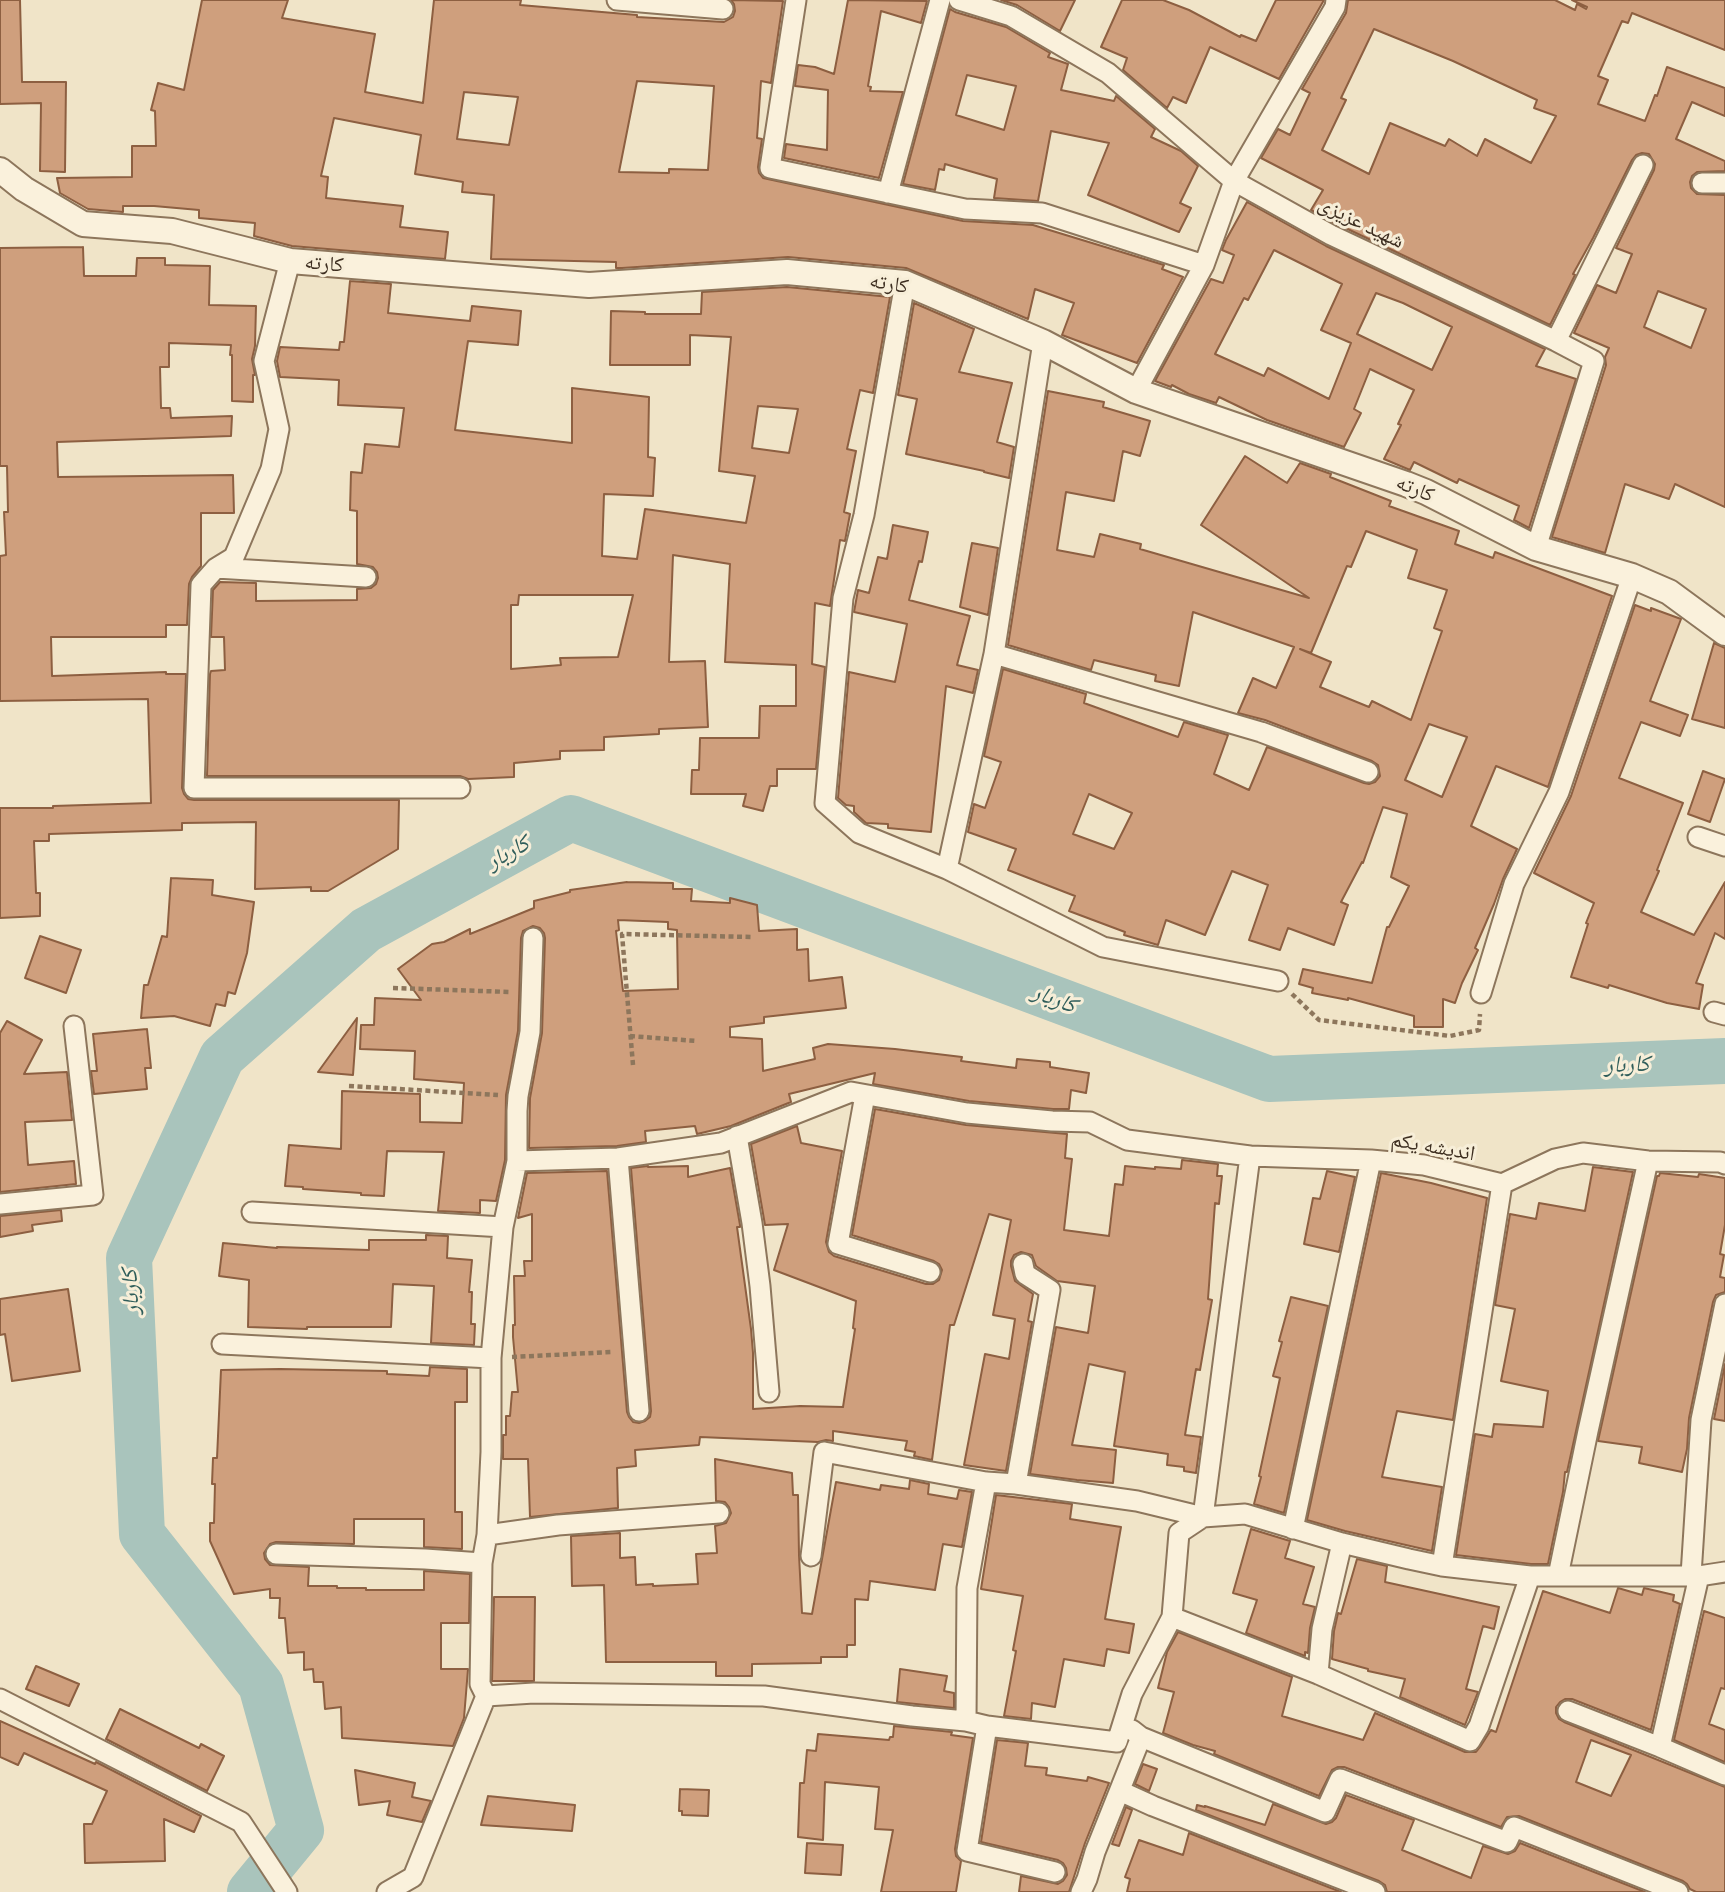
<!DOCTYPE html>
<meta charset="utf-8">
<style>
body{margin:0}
canvas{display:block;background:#f0e4c8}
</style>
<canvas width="1725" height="1892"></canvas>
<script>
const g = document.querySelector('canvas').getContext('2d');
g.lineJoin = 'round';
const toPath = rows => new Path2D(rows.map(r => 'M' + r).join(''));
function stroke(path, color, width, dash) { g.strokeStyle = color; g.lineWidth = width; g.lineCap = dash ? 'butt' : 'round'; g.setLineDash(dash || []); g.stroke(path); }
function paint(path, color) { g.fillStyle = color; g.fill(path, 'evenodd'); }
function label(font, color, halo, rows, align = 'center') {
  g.font = font + ' "Noto Serif","Noto Naskh Arabic",serif'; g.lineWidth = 6; g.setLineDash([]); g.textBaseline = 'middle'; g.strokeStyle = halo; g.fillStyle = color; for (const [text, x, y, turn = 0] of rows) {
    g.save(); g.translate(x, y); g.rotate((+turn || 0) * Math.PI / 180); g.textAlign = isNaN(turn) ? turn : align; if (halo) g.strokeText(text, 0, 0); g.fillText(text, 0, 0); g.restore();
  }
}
const river = toPath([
 [250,1892,301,1830,261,1685,142,1534,129,1258,222,1057,366,930,571,818,1269,1079,1725,1061]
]);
const building = toPath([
 [0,0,20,0,22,82,66,82,65,172,40,171,41,103,0,104,0,0],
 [202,0,288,0,282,18,375,34,365,92,423,103,434,0,521,0,520,5,637,15,637,17,724,22,733,17,735,11,734,4,731,0,783,1,771,83,761,81,757,138,762,139,758,167,759,173,763,178,963,221,1033,225,1164,265,1162,269,1183,277,1137,363,1062,335,1074,303,1035,289,1028,319,906,268,788,257,622,268,616,268,616,262,491,259,494,195,462,192,463,182,415,174,421,135,334,118,321,176,328,177,326,198,403,206,400,227,448,232,445,259,292,246,254,236,255,223,199,218,199,210,154,206,123,206,123,212,88,209,60,193,57,178,132,177,132,146,156,146,155,111,151,110,158,83,184,90,202,0],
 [637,81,714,86,708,170,669,169,669,173,619,172,637,81],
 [464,92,518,97,509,145,457,139,464,92],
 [848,0,927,1,921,23,881,11,868,86,871,87,870,91,903,92,879,178,784,158,786,144,827,150,828,90,795,86,798,65,815,67,834,74,848,0],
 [1001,0,1075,0,1060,31,1017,5,1001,0],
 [1122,0,1163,0,1189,10,1240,37,1241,35,1256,41,1276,0,1324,0,1279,79,1210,47,1186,103,1173,97,1167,108,1123,70,1127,58,1101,47,1122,0],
 [1348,0,1555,0,1575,10,1577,4,1586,9,1587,7,1572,0,1725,0,1725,50,1632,13,1628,23,1622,21,1598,76,1608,80,1598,104,1645,121,1655,95,1657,96,1667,67,1725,88,1725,116,1692,102,1676,139,1725,161,1725,171,1697,172,1692,176,1690,182,1691,188,1697,194,1725,195,1725,507,1675,484,1669,499,1625,484,1605,553,1552,537,1606,365,1605,357,1609,348,1574,333,1597,285,1616,293,1632,254,1616,248,1654,170,1655,164,1649,154,1642,153,1636,155,1632,160,1593,238,1573,274,1575,275,1550,325,1337,224,1311,210,1323,190,1261,158,1278,129,1290,135,1310,93,1302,89,1346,13,1348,0],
 [1374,29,1453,61,1537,100,1534,108,1556,116,1531,163,1485,139,1477,156,1449,139,1445,146,1390,123,1369,174,1322,150,1346,100,1341,98,1374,29],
 [1658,291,1706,309,1691,348,1644,327,1658,291],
 [950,9,955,12,1006,27,1050,53,1048,57,1068,64,1061,90,1114,101,1116,96,1155,129,1151,137,1181,151,1198,166,1180,203,1191,208,1179,232,1088,195,1109,143,1051,131,1038,201,994,198,997,179,945,164,944,170,939,169,935,190,903,184,950,9],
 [967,75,1016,86,1004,130,956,115,967,75],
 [1247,202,1326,246,1545,349,1536,366,1576,379,1529,528,1514,520,1519,506,1459,479,1457,483,1414,462,1410,470,1384,459,1401,425,1398,424,1414,390,1370,369,1354,409,1361,413,1344,447,1267,420,1219,397,1216,403,1189,394,1172,385,1171,387,1155,381,1211,279,1223,283,1234,255,1222,250,1226,240,1247,202],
 [1274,250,1342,284,1321,330,1351,343,1329,399,1268,368,1264,376,1215,354,1244,298,1248,300,1274,250],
 [1376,293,1403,303,1452,327,1432,370,1357,334,1376,293],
 [83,247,84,276,136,276,137,258,165,258,165,265,210,266,209,305,256,306,255,346,252,359,255,375,253,375,253,402,232,401,232,355,230,355,231,345,169,343,169,367,160,367,161,408,170,408,171,418,232,416,231,436,57,442,58,477,233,475,234,513,201,513,201,566,192,577,189,584,187,625,166,625,166,637,51,637,52,676,166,672,166,674,186,674,182,788,184,794,188,799,194,800,399,800,398,849,328,891,311,891,311,887,255,889,256,822,182,823,182,830,49,834,49,841,34,841,36,893,40,893,40,916,0,918,0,808,53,808,53,806,151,803,148,699,0,701,0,556,6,555,4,512,8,512,7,466,0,466,0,248,83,247],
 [350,281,391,284,388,313,470,321,472,306,521,311,518,345,468,341,455,430,572,443,572,388,649,397,648,457,655,458,653,496,604,494,602,556,637,559,645,509,746,523,755,476,719,471,731,337,690,335,690,365,610,365,611,311,645,312,645,314,701,314,702,292,787,287,890,297,873,393,860,390,847,449,856,451,844,512,850,514,845,541,840,540,830,606,815,603,812,664,825,667,816,769,777,769,777,786,770,786,763,811,743,806,746,794,691,794,692,770,699,770,700,738,759,738,760,706,796,706,796,665,725,662,730,564,673,555,669,662,705,661,708,727,659,729,659,734,604,737,604,750,560,751,560,759,514,763,514,777,468,779,460,776,207,776,210,674,211,671,225,670,224,637,211,637,213,590,220,582,256,583,256,601,357,600,357,589,371,588,376,584,378,578,377,572,373,567,357,564,357,511,350,510,351,472,362,473,365,444,399,447,404,408,338,405,339,380,280,377,277,361,280,347,339,350,340,342,344,342,350,281],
 [758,406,798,409,789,453,752,448,758,406],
 [519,595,633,595,618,657,560,658,561,665,511,669,511,605,518,605,519,595],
 [914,303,974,329,959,372,1012,383,997,442,1014,447,1009,478,984,472,984,471,906,454,917,399,898,395,914,303],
 [1048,391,1104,402,1103,407,1150,421,1140,456,1123,451,1114,501,1066,492,1057,550,1094,557,1100,534,1141,544,1140,549,1309,598,1201,525,1245,456,1287,483,1300,463,1331,474,1330,477,1391,501,1389,506,1459,531,1455,544,1493,558,1495,552,1612,596,1548,787,1496,766,1471,826,1517,849,1503,879,1494,904,1475,948,1478,950,1462,983,1455,1003,1443,999,1443,1027,1414,1027,1414,1016,1348,998,1348,1000,1312,993,1313,988,1299,984,1303,969,1372,983,1387,927,1389,927,1409,886,1391,877,1407,814,1383,807,1363,863,1362,862,1341,902,1348,905,1334,945,1288,928,1280,950,1249,940,1268,885,1232,871,1205,935,1166,920,1158,945,1124,935,1125,932,1069,911,1075,896,1008,870,1016,849,968,832,974,804,985,808,1001,762,984,756,1003,669,1086,694,1084,703,1178,737,1184,722,1228,735,1214,774,1249,790,1267,747,1364,783,1369,784,1375,782,1380,776,1378,765,1372,761,1265,720,1238,713,1253,678,1276,688,1294,647,1193,612,1179,686,1155,681,1156,675,1094,660,1091,670,1008,645,1048,391],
 [1366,531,1417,550,1408,578,1447,590,1434,628,1442,631,1411,720,1372,701,1369,707,1320,687,1331,662,1300,649,1311,653,1347,566,1351,567,1366,531],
 [1429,724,1467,737,1442,797,1405,780,1429,724],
 [1089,794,1132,813,1114,849,1073,834,1089,794],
 [893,525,928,532,922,562,919,561,909,600,970,616,957,665,978,670,973,693,946,686,931,832,888,828,888,824,866,823,854,812,854,806,846,805,838,798,849,672,895,682,907,624,854,612,858,590,869,593,878,557,887,559,893,525],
 [972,543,998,548,988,615,960,607,972,543],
 [1635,605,1651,611,1651,608,1681,619,1650,701,1688,715,1680,736,1641,722,1619,778,1683,803,1657,870,1659,871,1641,912,1694,935,1725,882,1725,939,1715,933,1696,983,1703,985,1699,1009,1667,1003,1609,985,1608,988,1571,977,1588,924,1586,923,1594,903,1534,873,1571,796,1635,605],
 [1714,643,1725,648,1725,728,1692,719,1714,643],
 [1703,771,1725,779,1710,822,1688,814,1703,771],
 [171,878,213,880,212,895,254,902,247,953,235,994,228,992,225,1006,216,1004,210,1026,174,1016,141,1018,144,985,148,985,162,936,167,937,171,878],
 [627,882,673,883,673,889,692,889,691,901,730,903,730,898,757,905,759,931,797,929,797,950,808,949,809,981,842,977,846,1008,764,1017,764,1023,730,1027,730,1037,762,1039,763,1071,815,1059,813,1048,828,1044,895,1049,962,1057,961,1061,1016,1068,1017,1059,1050,1062,1050,1067,1089,1073,1086,1093,1071,1090,1069,1109,1053,1109,969,1101,873,1084,875,1073,789,1094,791,1102,731,1126,697,1134,695,1126,645,1131,646,1142,617,1146,529,1148,530,1098,542,1033,545,938,544,933,540,928,533,926,523,931,521,938,518,1031,506,1095,505,1160,496,1201,480,1200,480,1213,438,1211,444,1152,387,1151,384,1196,361,1195,361,1193,303,1189,303,1187,285,1186,289,1145,341,1149,342,1091,420,1094,420,1122,462,1123,464,1083,414,1079,415,1051,360,1049,361,1025,374,1025,375,998,421,1000,398,969,432,944,444,942,470,929,470,934,534,908,534,901,570,892,570,890,627,882],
 [618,920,668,922,668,929,677,930,678,989,623,991,616,931,619,930,618,920],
 [40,936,81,950,66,993,25,978,40,936],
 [357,1018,353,1075,318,1072,357,1018],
 [7,1021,42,1040,24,1074,67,1072,72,1120,25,1122,28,1165,74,1161,76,1184,0,1192,0,1033,7,1021],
 [147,1029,151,1068,145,1068,147,1089,94,1094,91,1071,97,1071,93,1034,147,1029],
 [875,1109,966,1125,1067,1134,1065,1158,1072,1159,1064,1230,1109,1236,1115,1184,1123,1185,1125,1166,1155,1169,1155,1167,1181,1169,1182,1160,1218,1164,1217,1176,1222,1176,1219,1204,1215,1203,1208,1299,1212,1300,1200,1370,1196,1369,1185,1435,1201,1437,1196,1473,1184,1471,1184,1467,1167,1465,1168,1454,1114,1446,1125,1372,1089,1364,1072,1445,1116,1450,1113,1483,1077,1480,1030,1474,1056,1327,1088,1333,1095,1286,1057,1281,1036,1266,1032,1255,1021,1252,1014,1255,1011,1261,1011,1266,1015,1281,1033,1294,1028,1321,1032,1322,1006,1471,964,1465,985,1354,1009,1359,1015,1319,993,1315,1011,1220,989,1214,954,1325,950,1325,932,1460,914,1456,915,1452,905,1450,907,1441,833,1431,833,1441,826,1440,818,1442,700,1437,699,1445,635,1450,636,1466,617,1468,618,1508,530,1517,528,1459,503,1459,503,1435,506,1435,506,1416,510,1416,512,1392,518,1392,513,1337,513,1325,515,1325,514,1276,525,1276,524,1261,532,1261,532,1214,518,1218,527,1173,607,1171,627,1412,629,1417,633,1422,639,1423,645,1421,650,1417,651,1411,631,1168,648,1166,648,1167,688,1166,688,1177,730,1168,740,1225,740,1227,737,1227,751,1329,753,1353,753,1409,800,1406,843,1407,855,1329,853,1328,856,1301,774,1270,788,1224,765,1225,751,1144,797,1126,801,1143,842,1151,826,1242,829,1252,834,1256,926,1284,933,1284,939,1280,942,1270,939,1264,934,1261,852,1235,875,1109],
 [1593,1167,1633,1172,1567,1472,1565,1472,1563,1492,1548,1564,1531,1564,1456,1555,1475,1434,1492,1437,1494,1424,1543,1427,1548,1391,1501,1381,1515,1309,1495,1305,1510,1214,1536,1219,1539,1203,1585,1211,1593,1167],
 [1327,1171,1355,1177,1339,1252,1304,1244,1313,1198,1320,1199,1327,1171],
 [1381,1173,1431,1183,1487,1198,1453,1420,1397,1411,1382,1477,1442,1487,1432,1551,1345,1531,1307,1520,1381,1173],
 [1660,1173,1698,1177,1699,1174,1725,1178,1725,1225,1720,1254,1724,1255,1720,1277,1725,1278,1725,1292,1716,1295,1713,1302,1689,1418,1687,1449,1682,1472,1639,1463,1642,1447,1598,1441,1657,1176,1659,1176,1660,1173],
 [61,1210,62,1221,32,1225,33,1231,0,1237,0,1216,61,1210],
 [426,1235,448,1236,447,1258,472,1260,469,1292,472,1292,471,1324,475,1324,474,1345,431,1343,434,1286,393,1284,391,1327,307,1327,307,1329,248,1327,249,1280,219,1276,223,1243,277,1248,277,1247,369,1250,369,1240,426,1240,426,1235],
 [68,1289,80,1371,12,1381,5,1334,0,1335,0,1299,68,1289],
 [1291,1297,1328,1306,1284,1513,1254,1504,1261,1477,1259,1476,1280,1378,1273,1376,1282,1342,1279,1341,1291,1297],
 [1725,1364,1725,1421,1714,1419,1725,1364],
 [430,1367,467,1369,467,1402,455,1402,455,1512,462,1512,462,1549,424,1547,424,1519,354,1519,354,1544,276,1542,270,1544,264,1553,265,1559,270,1565,309,1567,308,1586,337,1586,337,1588,366,1588,366,1590,424,1590,424,1571,470,1574,469,1623,441,1623,441,1669,468,1669,464,1718,453,1746,342,1738,341,1707,325,1709,323,1682,314,1682,313,1669,304,1670,304,1652,288,1653,285,1618,279,1618,280,1598,270,1598,270,1589,234,1594,210,1541,210,1523,214,1523,215,1484,212,1484,213,1458,217,1458,221,1370,280,1369,387,1371,387,1374,429,1376,430,1367],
 [715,1459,792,1473,793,1495,798,1495,799,1555,802,1613,812,1614,836,1482,880,1490,881,1485,909,1489,910,1480,929,1484,928,1494,957,1499,959,1490,972,1492,962,1547,943,1544,935,1590,870,1581,868,1600,855,1599,855,1645,847,1645,847,1657,821,1657,821,1663,752,1664,752,1676,716,1676,716,1662,606,1662,604,1585,572,1586,571,1536,620,1533,620,1558,635,1557,636,1585,653,1584,653,1586,698,1584,696,1554,717,1553,715,1526,726,1523,731,1513,729,1507,725,1502,716,1501,715,1459],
 [996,1495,1072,1504,1070,1519,1121,1527,1105,1619,1134,1624,1129,1653,1107,1649,1104,1666,1064,1659,1055,1707,1032,1703,1031,1719,1004,1716,1016,1651,1013,1650,1023,1596,981,1589,996,1495],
 [1251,1529,1290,1541,1285,1558,1314,1567,1303,1604,1315,1607,1310,1628,1308,1653,1305,1652,1305,1656,1246,1633,1257,1600,1233,1593,1251,1529],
 [1357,1559,1387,1566,1385,1582,1499,1607,1494,1629,1483,1626,1466,1689,1478,1692,1465,1725,1400,1697,1405,1679,1368,1671,1368,1669,1332,1659,1334,1631,1338,1613,1341,1614,1357,1559],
 [1618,1588,1642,1595,1644,1588,1674,1595,1673,1601,1680,1604,1651,1730,1572,1699,1565,1699,1560,1702,1556,1707,1556,1713,1559,1719,1564,1722,1725,1787,1725,1892,1696,1892,1690,1889,1687,1884,1683,1881,1519,1816,1507,1817,1501,1827,1344,1767,1338,1767,1332,1770,1319,1796,1214,1754,1215,1751,1193,1745,1163,1733,1174,1692,1158,1688,1167,1652,1178,1632,1292,1677,1282,1716,1363,1740,1375,1713,1465,1752,1476,1752,1480,1747,1491,1730,1496,1732,1543,1591,1610,1613,1618,1588],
 [1591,1740,1631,1755,1611,1796,1576,1782,1591,1740],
 [494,1597,535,1597,534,1681,492,1681,494,1597],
 [1704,1611,1725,1618,1725,1689,1721,1688,1709,1724,1725,1730,1725,1762,1674,1740,1704,1611],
 [36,1666,79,1684,69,1706,26,1689,36,1666],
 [900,1669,947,1676,944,1691,954,1693,954,1708,897,1702,900,1669],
 [120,1709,199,1748,201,1744,224,1756,207,1791,106,1739,120,1709],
 [0,1721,95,1764,96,1762,201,1816,194,1832,164,1819,165,1861,85,1863,84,1824,92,1824,107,1791,24,1753,18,1765,0,1757,0,1721],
 [894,1726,952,1732,951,1735,973,1738,955,1849,956,1856,961,1861,956,1892,881,1892,893,1830,875,1829,879,1787,825,1782,823,1840,798,1837,800,1783,804,1783,807,1750,816,1751,818,1734,889,1740,890,1737,893,1737,894,1726],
 [997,1740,1028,1743,1025,1766,1047,1768,1046,1775,1087,1781,1088,1777,1109,1783,1085,1843,1069,1892,1019,1892,1021,1876,1058,1884,1063,1881,1067,1875,1066,1868,1063,1863,1058,1860,981,1842,997,1740],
 [1143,1764,1157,1769,1149,1791,1135,1784,1143,1764],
 [355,1770,415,1783,412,1797,431,1801,422,1822,387,1815,390,1801,359,1805,355,1770],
 [680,1789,709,1790,708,1816,682,1815,682,1811,679,1811,680,1789],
 [1346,1795,1414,1820,1402,1850,1471,1878,1483,1846,1508,1854,1515,1851,1520,1843,1645,1892,1387,1892,1385,1885,1379,1881,1196,1810,1197,1805,1205,1807,1205,1806,1265,1825,1273,1804,1326,1824,1332,1822,1336,1818,1346,1795],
 [488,1796,575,1805,572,1831,481,1825,488,1796],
 [1126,1807,1132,1810,1119,1846,1112,1844,1126,1807],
 [1189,1833,1341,1892,1127,1892,1130,1879,1125,1877,1139,1840,1183,1855,1189,1833],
 [807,1843,843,1845,841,1875,805,1873,807,1843]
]);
const path = toPath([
 [393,988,511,992],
 [1292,994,1319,1020,1450,1036,1479,1030,1480,1014],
 [630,1036,697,1041],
 [633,1065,622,934,751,937],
 [349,1086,498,1095],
 [512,1357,612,1352]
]);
const minor = toPath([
 [617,0,723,9],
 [796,0,770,168,965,209,1042,213,1204,265],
 [959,0,1011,16,1108,73,1234,181,1331,235,1556,341,1594,361,1536,548],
 [1702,183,1725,183],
 [888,193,940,0],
 [290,261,264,361,279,429,271,469,234,557,216,568,201,585,194,788,460,788],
 [905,283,864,515,843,598,825,803,859,833,947,869,1103,947,1278,981],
 [1556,341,1643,165],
 [1136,391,1204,265,1234,181,1335,7,1336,0],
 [216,568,366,577],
 [994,654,1261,732,1368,772],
 [1698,837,1725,846],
 [947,869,994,654,1043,342],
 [1481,993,1514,884,1559,792,1632,576],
 [1714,1012,1725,1015],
 [865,1095,838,1244,930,1272],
 [737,1136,752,1223,760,1286,769,1392],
 [618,1158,639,1411],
 [517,1161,517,1111,518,1096,530,1032,533,938],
 [0,1204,93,1195,74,1026],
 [252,1212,503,1227],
 [222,1344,491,1358],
 [1016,1484,1050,1290,1025,1274,1023,1264],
 [1293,1529,1371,1160],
 [487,1535,558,1525,719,1513],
 [276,1554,425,1559,482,1563],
 [811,1556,824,1452,986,1482,1016,1484,1137,1501,1203,1517,1250,1156],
 [1442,1566,1502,1184],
 [1691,1575,1701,1420,1725,1304],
 [1558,1576,1588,1431,1648,1161],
 [1172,1617,1318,1674,1470,1741,1479,1726,1530,1576],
 [1318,1674,1322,1629,1342,1543],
 [486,1696,480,1684,482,1563,487,1535,491,1452,491,1358,503,1227,517,1161,618,1158,721,1143,851,1092,967,1113,1052,1121,1090,1122,1127,1140,1250,1156,1371,1160,1424,1165,1502,1184,1555,1159,1583,1153,1648,1161,1720,1162,1725,1164],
 [0,1699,241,1822,287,1892],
 [1568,1711,1660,1747,1725,1775],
 [966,1721,967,1588,986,1482],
 [987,1726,967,1851,1055,1872],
 [1141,1737,1325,1812,1340,1779,1507,1842,1514,1827,1678,1892],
 [1660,1747,1699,1576],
 [1120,1791,1153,1806,1375,1892],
 [387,1892,413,1877,486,1696,534,1693,764,1696,912,1716,966,1721,987,1726,1117,1742,1132,1694,1172,1617,1179,1533,1203,1517,1245,1514,1342,1543,1409,1559,1442,1566,1530,1576,1699,1576,1725,1572],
 [1081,1892,1087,1879,1095,1852,1141,1737,1132,1730]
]);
const tertiary = toPath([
 [0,170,24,189,83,224,172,231,290,261,589,285,787,272,905,283,1043,342,1136,391,1406,484,1426,492,1536,548,1632,576,1669,592,1725,633]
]);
const streetNames = [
 ["شهید عزیزی",1361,223,26],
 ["کارته",324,264,5],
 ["کارته",889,284,10],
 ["کارته",1415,489,23],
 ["اندیشه یکم",1433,1147,10]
];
const waterNames = [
 ["کاربار",508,853,-29],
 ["کاربار",1054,999,21],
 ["کاربار",1627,1065,-2],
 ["کاربار",131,1292,-93]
];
stroke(river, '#a9c4bc', 46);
paint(building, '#cf9f7d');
stroke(building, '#8d5f41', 2);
stroke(minor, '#8d765c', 23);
stroke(tertiary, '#8d765c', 28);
stroke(path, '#8d765c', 4.5, [5, 3.5]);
stroke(minor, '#faf1dc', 19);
stroke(tertiary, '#faf1dc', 24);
label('21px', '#3d2e20', '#f7eed8', streetNames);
label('italic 23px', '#2f5d5a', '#f7eed8', waterNames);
</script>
